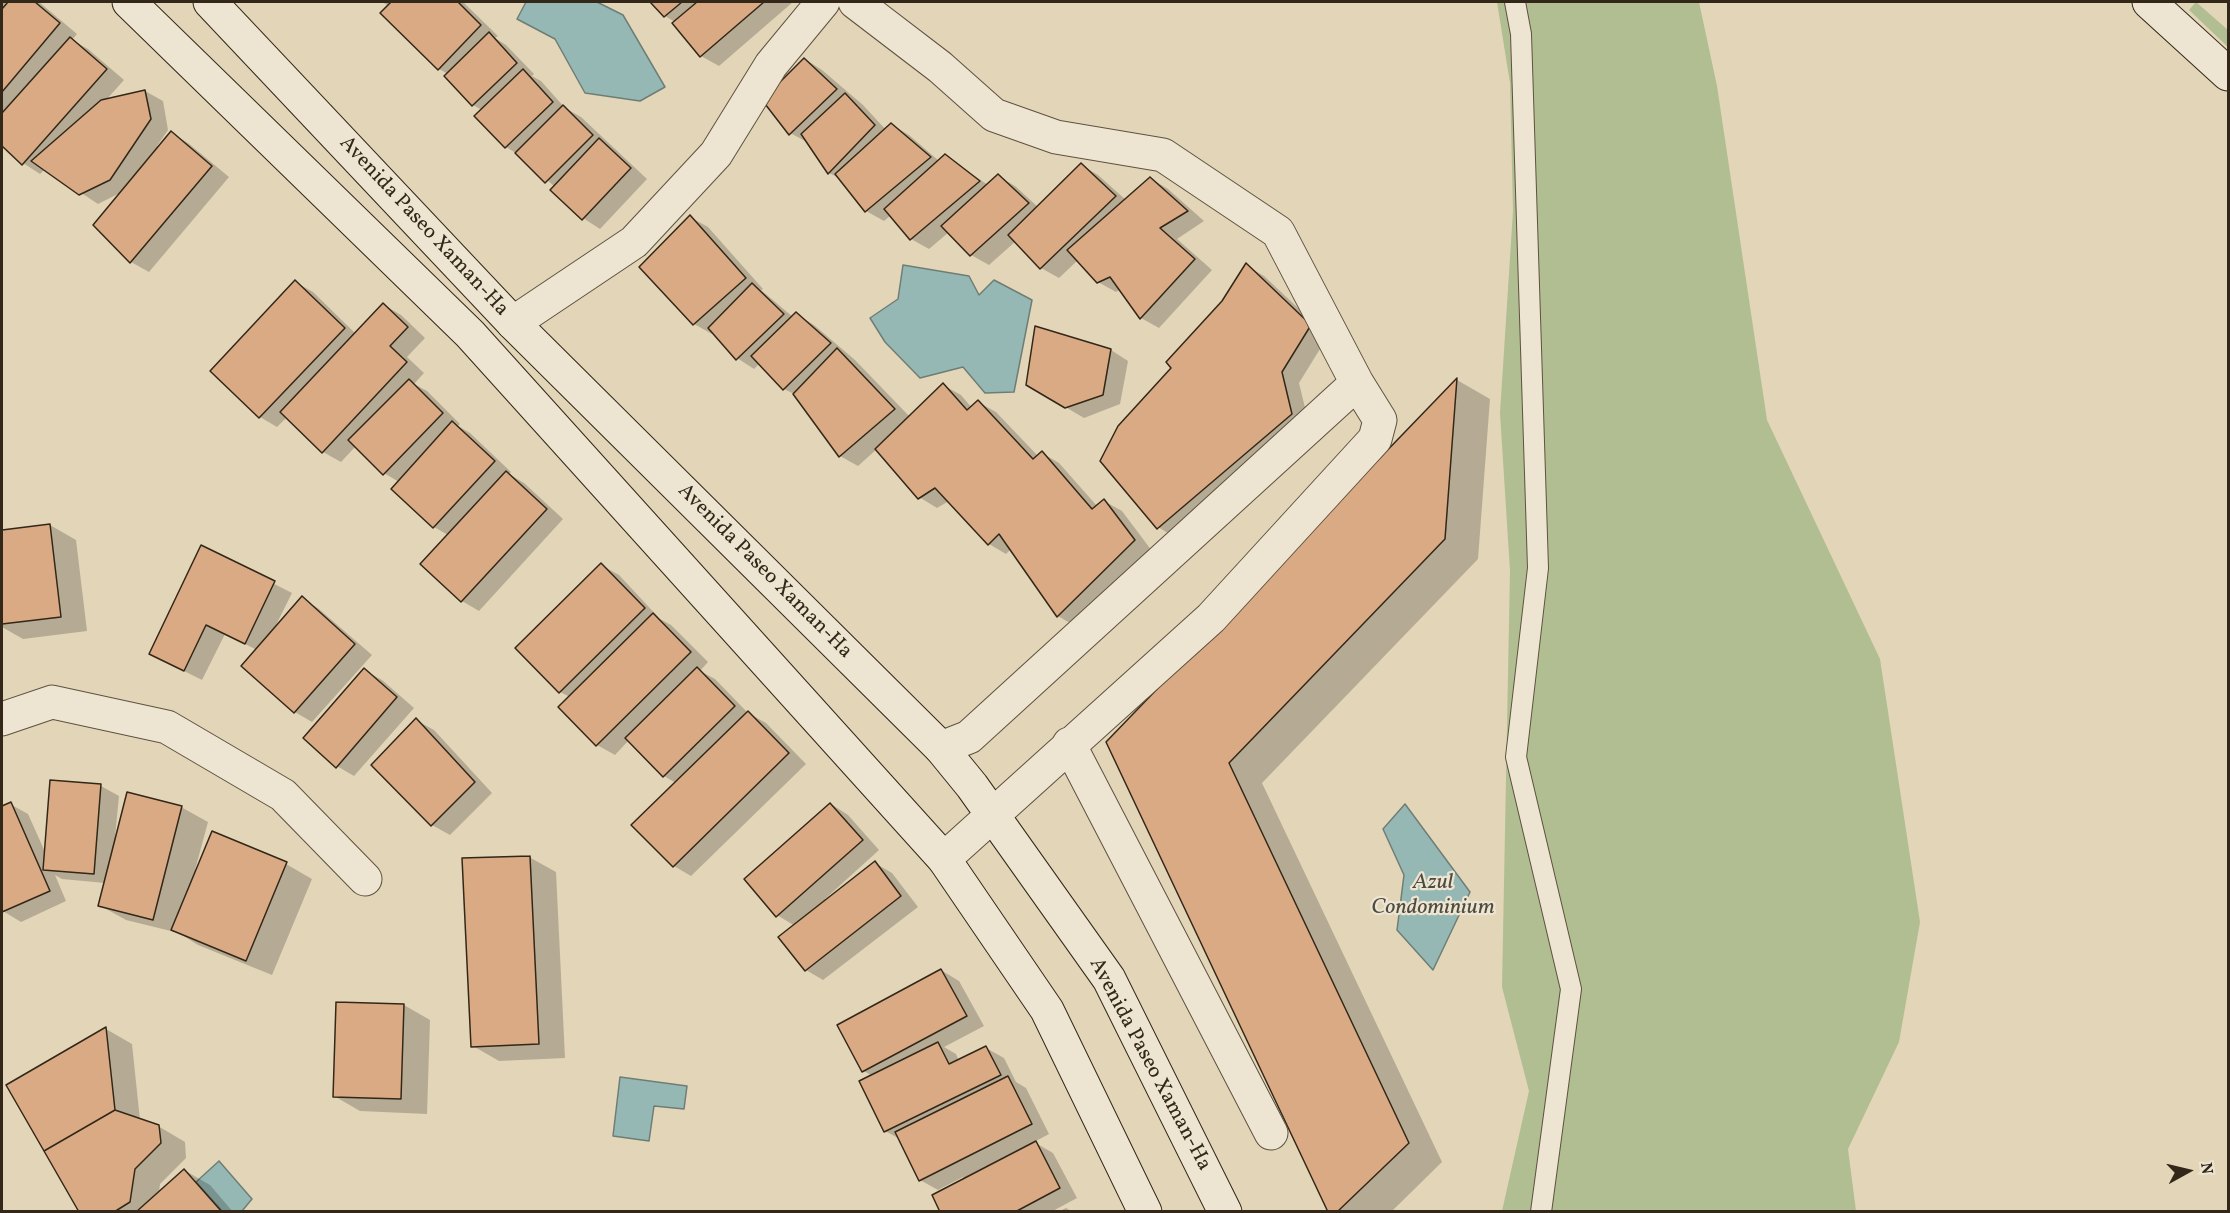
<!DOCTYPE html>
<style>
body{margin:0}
#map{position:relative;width:2230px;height:1213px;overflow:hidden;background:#e3d5b8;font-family:Vollkorn,serif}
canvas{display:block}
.frame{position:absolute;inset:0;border:3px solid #322718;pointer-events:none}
.north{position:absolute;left:2158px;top:1141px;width:60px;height:60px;-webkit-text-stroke:4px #ede4d1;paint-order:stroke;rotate:82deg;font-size:16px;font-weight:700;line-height:24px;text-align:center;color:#322718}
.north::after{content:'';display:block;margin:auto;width:21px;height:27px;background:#322718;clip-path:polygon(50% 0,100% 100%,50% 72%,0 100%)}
</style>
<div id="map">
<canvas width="2230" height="1213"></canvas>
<div class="frame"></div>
<div class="north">N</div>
</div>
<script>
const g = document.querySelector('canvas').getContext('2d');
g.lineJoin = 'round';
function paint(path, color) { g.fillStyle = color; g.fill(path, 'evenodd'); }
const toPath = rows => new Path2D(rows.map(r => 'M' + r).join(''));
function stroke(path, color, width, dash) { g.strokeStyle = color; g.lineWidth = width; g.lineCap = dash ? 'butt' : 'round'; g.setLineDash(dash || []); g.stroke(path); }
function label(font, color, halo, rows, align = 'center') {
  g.font = font + ' Vollkorn,serif'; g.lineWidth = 4.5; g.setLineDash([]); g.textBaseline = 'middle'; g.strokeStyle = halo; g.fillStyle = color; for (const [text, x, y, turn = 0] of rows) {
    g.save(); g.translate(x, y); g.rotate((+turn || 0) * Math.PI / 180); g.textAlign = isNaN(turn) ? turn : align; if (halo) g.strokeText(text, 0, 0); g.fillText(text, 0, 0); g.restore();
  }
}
const green = toPath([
 [1497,2,1699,2,1717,86,1767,420,1880,659,1920,922,1899,1042,1848,1149,1856,1211,1502,1211,1529,1091,1502,987,1510,571,1500,413,1513,211,1510,83],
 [2196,2,2228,30,2228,47,2189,10]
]);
const water = toPath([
 [526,2,597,2,623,15,665,87,640,101,585,93,555,39,517,19,526,2],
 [903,265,969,276,979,295,994,280,1032,300,1014,392,985,393,963,367,920,378,885,342,870,318,898,299,903,265],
 [1405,804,1470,892,1433,970,1397,930,1404,875,1383,829,1405,804],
 [620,1077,687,1086,684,1109,654,1106,649,1141,613,1136,620,1077],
 [219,1161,252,1199,242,1211,222,1211,196,1182,219,1161]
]);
const shadow = toPath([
 [2,2,39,2,77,34,72,40,88,49,124,80,106,100,145,91,163,101,168,130,157,146,159,147,171,133,188,143,229,177,149,272,131,262,95,225,122,192,98,204,45,169,40,174,23,163,2,144],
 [382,2,463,2,498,36,495,38,506,45,534,74,532,76,541,81,565,108,581,117,647,179,600,229,583,218,555,187,519,155,506,147,476,116,482,110,473,105,446,76,448,74,439,69,389,6],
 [652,2,793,2,719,66,701,56,675,22,665,16],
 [805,59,822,70,863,105,886,130,892,125,909,135,939,161,945,156,988,185,998,176,1015,186,1038,207,1081,165,1098,175,1126,200,1150,178,1168,189,1204,221,1177,239,1212,270,1159,328,1141,318,1121,289,1116,292,1098,282,1078,260,1059,278,1041,268,1016,241,989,265,971,255,949,232,929,249,911,239,891,215,884,221,866,211,841,179,829,173,809,143,790,133],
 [690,217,708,227,763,289,761,290,793,317,796,314,814,325,855,360,910,417,943,385,961,395,972,408,978,402,996,412,1038,456,1042,453,1059,463,1097,506,1104,501,1122,511,1152,551,1075,626,1058,616,1011,549,1006,554,989,544,949,501,937,508,919,497,877,449,858,466,840,456,796,395,784,389,760,363,754,369,737,358,714,332,712,334,694,324],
 [1247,266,1264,276,1328,336,1299,383,1309,424,1176,538,1158,527,1173,369],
 [295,282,313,292,356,334,384,305,401,315,425,338,407,357,424,373,414,384,427,391,460,424,458,426,470,433,511,472,509,474,524,483,563,519,479,611,462,601,448,535,434,527,399,482,384,473,356,446,341,462,323,452,287,417,277,427,260,417],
 [1111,350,1128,361,1120,404,1084,418,1028,385],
 [1457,380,1490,399,1478,559,1262,783,1442,1162,1391,1212,1330,1212,1108,742],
 [50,525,76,540,87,631,23,639,2,627,2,531],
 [202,547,292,593,275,627,302,598,319,609,372,655,312,722,295,712,243,666,257,650,225,634,202,680,168,663],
 [601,565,619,575,660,619,671,625,708,662,700,671,715,679,748,713,766,723,806,764,691,876,674,866,676,783,664,776,629,740,615,755,597,745,570,697,560,692],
 [364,670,382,680,414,708,354,776,337,766],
 [416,720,434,730,492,793,450,835,432,825],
 [51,782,101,786,119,796,115,837,181,807,208,822,195,870,286,864,312,879,272,975,198,945,179,933,126,920,99,905,105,883,62,879,55,875,66,901,21,922,3,911,2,807,10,804,28,814,46,854],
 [831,804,848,815,879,850,825,899,827,901,875,863,892,873,918,907,823,980,806,970,795,926,777,915],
 [529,857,556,872,565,1058,499,1061,473,1046],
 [941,970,959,981,984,1026,944,1047,956,1054,959,1061,986,1048,1004,1058,1016,1082,1026,1088,1049,1134,1034,1142,1053,1153,1077,1198,1051,1212,941,1212,965,1180,963,1177,938,1190,920,1180,900,1139,885,1131,872,1076,864,1071],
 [404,1005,430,1020,427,1114,360,1111,334,1096],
 [106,1029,132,1044,140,1120,158,1126,185,1142,186,1158,160,1184,159,1193,184,1170,210,1185,233,1212,81,1212],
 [1066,1208,1073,1212,1058,1212]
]);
const building = toPath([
 [8,2,35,2,60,23,2,92,2,9,8,2],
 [391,2,458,2,481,25,438,70,380,13,391,2],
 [650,2,682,2,664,17,650,2],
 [697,2,764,2,700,57,672,23,697,2],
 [489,32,517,63,472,106,444,76,489,32],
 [70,37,107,69,22,165,2,146,2,113,70,37],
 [804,58,837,89,789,135,762,100,804,58],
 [523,69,553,102,505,148,474,116,523,69],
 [145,90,151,119,110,180,79,195,31,161,101,100,145,90],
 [845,93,875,125,828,174,801,134,845,93],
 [563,105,593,135,545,183,515,153,563,105],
 [891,123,931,157,865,212,835,174,891,123],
 [171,131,212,166,130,263,93,225,171,131],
 [599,138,631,168,582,220,550,190,599,138],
 [945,154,980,181,910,240,884,209,945,154],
 [1081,163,1116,196,1040,269,1008,235,1081,163],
 [998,174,1029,203,970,256,941,226,998,174],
 [1150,177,1188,211,1160,228,1195,259,1140,319,1110,277,1097,283,1067,250,1150,177],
 [690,215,746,278,693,325,639,267,690,215],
 [1246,263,1311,325,1282,372,1292,414,1157,529,1100,461,1118,426,1171,368,1166,362,1222,301,1246,263],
 [295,280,345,328,259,418,210,371,295,280],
 [752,283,784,314,736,360,708,328,752,283],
 [383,303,408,327,390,346,407,362,322,453,280,412,383,303],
 [796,312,831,343,783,390,751,356,796,312],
 [1035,326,1111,349,1103,395,1065,408,1026,385,1035,326],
 [837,348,895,409,839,457,793,394,837,348],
 [1457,378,1445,539,1229,763,1409,1143,1337,1212,1328,1212,1106,742,1457,378],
 [409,379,443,413,383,475,348,440,409,379],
 [943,383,967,410,978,400,1033,459,1042,451,1092,509,1104,499,1135,540,1057,617,999,534,988,545,935,488,918,499,875,449,943,383],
 [452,421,495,461,433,528,391,489,452,421],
 [506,471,547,509,461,602,420,564,506,471],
 [50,524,61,617,2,624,2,530,50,524],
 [201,545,275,581,245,644,206,625,184,671,149,654,201,545],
 [601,563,645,608,559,693,515,648,601,563],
 [302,596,355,644,294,713,241,666,302,596],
 [653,613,691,652,596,746,558,707,653,613],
 [697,667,735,706,663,777,625,738,697,667],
 [364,668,397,697,336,768,303,738,364,668],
 [748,711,789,753,673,867,631,825,748,711],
 [416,718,475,782,431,826,371,765,416,718],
 [50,780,101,784,94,874,43,870,50,780],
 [127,792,182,806,153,920,98,906,127,792],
 [11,802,50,891,2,912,2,806,11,802],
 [830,803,863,840,776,917,744,879,830,803],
 [212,831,287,862,246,961,171,930,212,831],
 [530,856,539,1044,471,1047,462,858,530,856],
 [875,861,901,896,805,971,778,937,875,861],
 [941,969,967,1016,862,1072,837,1025,941,969],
 [336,1002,404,1004,401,1099,333,1097,336,1002],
 [106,1027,115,1110,44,1151,6,1085,106,1027],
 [938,1042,949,1064,986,1046,1001,1075,884,1132,859,1081,938,1042],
 [1008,1076,1032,1124,919,1181,895,1132,1008,1076],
 [115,1110,159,1125,161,1143,135,1169,130,1202,114,1212,79,1212,44,1151,115,1110],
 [1036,1141,1060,1188,1015,1212,940,1212,932,1195,1036,1141],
 [184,1169,222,1212,136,1212,184,1169]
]);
const lane = toPath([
 [1515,2,1521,34,1538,568,1516,757,1571,989,1541,1212]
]);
const street = toPath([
 [855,2,940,67,994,115,1056,137,1163,155,1278,232,1357,383,1380,420,1375,439,1211,618,944,859],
 [513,323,634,242,716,154,771,65,823,2],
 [2,719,52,702,167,727,283,795,365,879],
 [1069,744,1271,1133],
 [941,748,969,737,1357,383]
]);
const secondary = toPath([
 [129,2,470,334,944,859,1047,1010,1145,1212],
 [210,2,513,323,941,748,972,786,1109,979,1225,1212],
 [2149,2,2228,74]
]);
const streetNames = [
 ["Avenida Paseo Xaman-Ha",423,227,47],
 ["Avenida Paseo Xaman-Ha",764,572,45],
 ["Avenida Paseo Xaman-Ha",1149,1065,62]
];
const waterNames = [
 ["Azul",1433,884],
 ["Condominium",1433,909]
];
paint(green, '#b0be92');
paint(water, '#96b8b4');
stroke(water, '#6e7e76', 1.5);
paint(shadow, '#0003');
paint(building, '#daaa84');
stroke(building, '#322718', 1.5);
stroke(lane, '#5e5240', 22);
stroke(street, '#5e5240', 35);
stroke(secondary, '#322718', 35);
stroke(lane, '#ede4d1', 20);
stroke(street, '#ede4d1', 33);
stroke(secondary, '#ede4d1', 33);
label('21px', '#322718', '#ede4d1', streetNames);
label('italic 22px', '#4b4b3f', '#ede4d1', waterNames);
</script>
